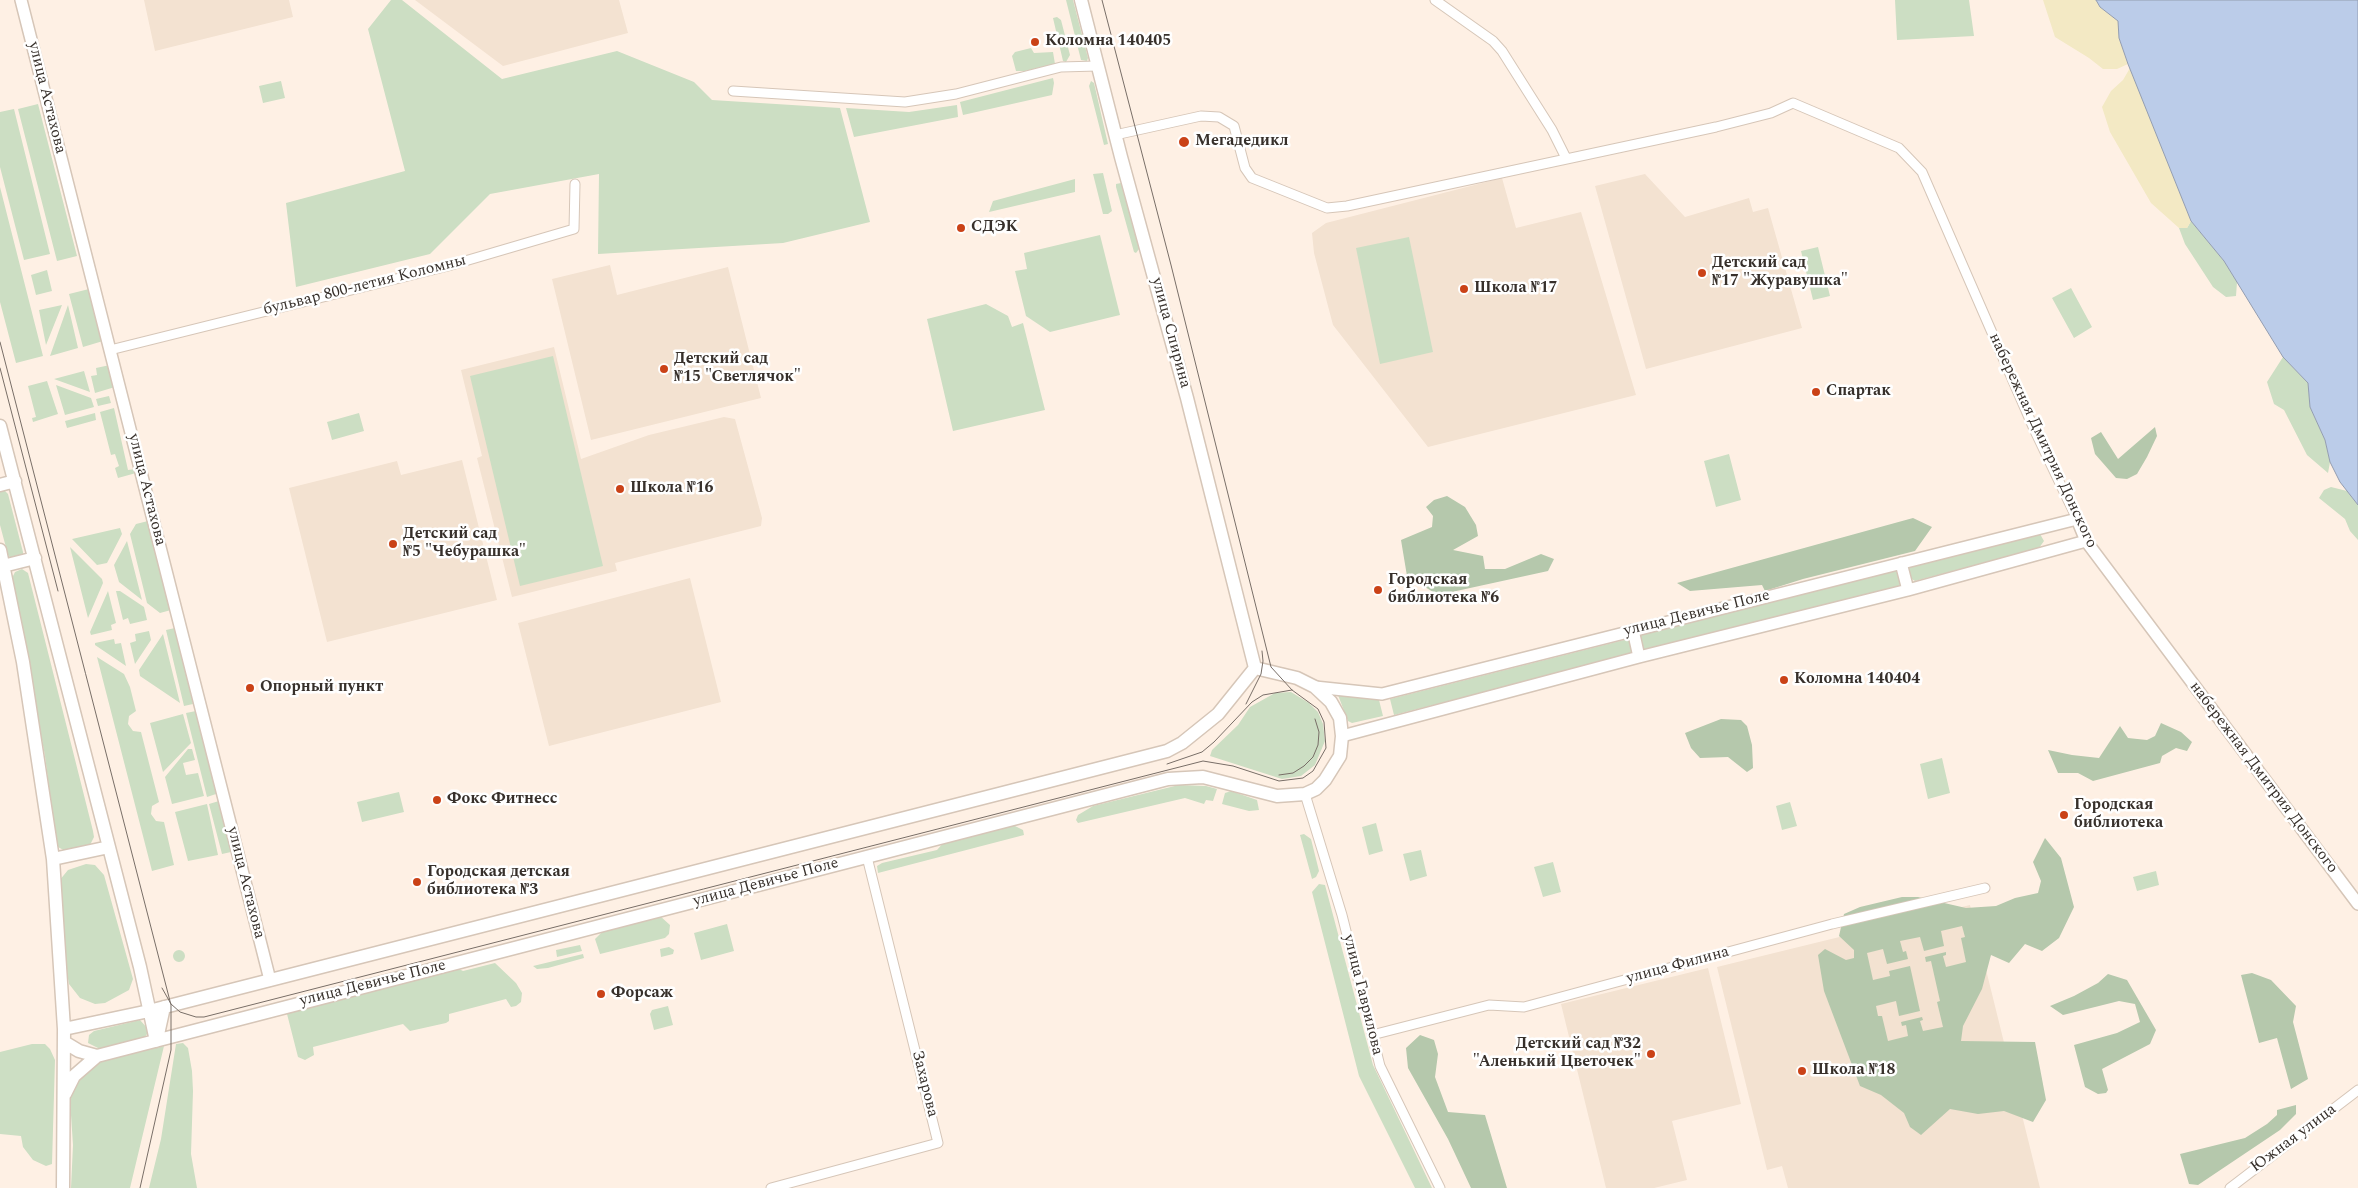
<!DOCTYPE html>
<meta charset="utf-8">
<style>
body{margin:0}
canvas{display:block;background:#fef0e4}
</style>
<canvas width="2358" height="1188"></canvas>
<script>
const g = document.querySelector('canvas').getContext('2d');
g.lineJoin = 'round';
function paint(path, color) { g.fillStyle = color; g.fill(path, 'evenodd'); }
const toPath = rows => new Path2D(rows.map(r => 'M' + r).join(''));
function stroke(path, color, width, dash) { g.strokeStyle = color; g.lineWidth = width; g.lineCap = dash ? 'butt' : 'round'; g.setLineDash(dash || []); g.stroke(path); }
function label(font, color, halo, rows, align = 'center') {
  g.font = font + ' Spectral,serif'; g.lineWidth = 5; g.setLineDash([]); g.textBaseline = 'middle'; g.strokeStyle = halo; g.fillStyle = color; for (const [text, x, y, turn = 0] of rows) {
    g.save(); g.translate(x, y); g.rotate((+turn || 0) * Math.PI / 180); g.textAlign = isNaN(turn) ? turn : align; if (halo) g.strokeText(text, 0, 0); g.fillText(text, 0, 0); g.restore();
  }
}
const education = toPath([
 [144,0,289,0,293,17,155,51],
 [415,0,619,0,628,33,503,66],
 [1645,174,1685,217,1749,198,1753,212,1768,208,1802,328,1646,369,1595,186],
 [1502,178,1516,228,1581,212,1636,395,1428,447,1333,325,1314,253,1312,233,1326,223],
 [610,265,617,295,728,267,761,398,591,440,552,279],
 [554,347,581,459,649,435,724,417,735,419,762,518,761,526,615,563,617,571,512,597,477,458,482,456,461,370],
 [462,460,497,600,327,642,289,488,397,461,401,475],
 [690,578,721,702,549,746,518,623],
 [1970,905,2040,1188,1788,1188,1782,1166,1767,1170,1717,967],
 [1708,968,1741,1104,1672,1121,1687,1180,1654,1188,1606,1188,1561,1004]
]);
const green = toPath([
 [391,0,402,0,502,79,617,51,694,82,712,100,840,108,870,222,783,243,598,254,599,174,490,194,430,254,296,287,286,203,405,171,368,29],
 [1066,0,1073,0,1088,58,1087,61,1081,60],
 [1895,0,1969,0,1974,36,1897,40],
 [1057,17,1061,20,1070,55,1066,62,1063,61,1053,18],
 [1031,48,1034,53,1053,52,1055,64,1025,71,1016,71,1012,56,1015,52],
 [1053,78,1054,83,1052,95,963,115,960,102],
 [281,81,285,98,263,103,259,86],
 [1091,81,1094,83,1108,144,1104,145,1089,86],
 [38,104,77,256,57,261,18,109],
 [957,105,958,117,854,137,846,108,909,112],
 [14,109,50,254,24,260,0,167,0,112],
 [1103,173,1112,211,1108,214,1103,214,1093,174],
 [1075,179,1075,192,989,212,993,201],
 [1121,183,1139,249,1136,253,1134,252,1116,187,1116,184],
 [0,187,43,356,16,363,0,302],
 [2191,221,2224,261,2237,282,2236,296,2226,297,2213,287,2185,244,2179,228,2187,228],
 [1100,235,1120,315,1050,332,1026,316,1015,271,1027,269,1024,253],
 [1409,237,1433,352,1380,364,1356,248],
 [1818,247,1830,296,1813,300,1801,251],
 [47,270,52,291,36,295,31,275],
 [2071,288,2092,327,2074,338,2052,298],
 [89,289,103,341,83,347,69,294],
 [986,304,1008,316,1012,327,1023,323,1045,410,953,431,927,319],
 [62,305,46,345,39,310],
 [68,305,78,348,50,356],
 [553,356,603,566,520,586,470,376],
 [2283,357,2308,383,2310,407,2325,440,2330,462,2328,473,2307,455,2284,410,2274,404,2267,382],
 [110,365,115,387,95,393,91,376,97,375,96,368],
 [84,371,90,392,54,379],
 [47,381,58,414,33,422,32,418,36,417,28,386],
 [56,385,91,398,94,407,65,415],
 [109,396,111,403,98,406,96,399],
 [114,408,128,470,135,469,136,473,118,478,115,468,119,466,115,454,111,455,100,412],
 [95,413,96,420,67,428,65,421],
 [359,413,364,431,332,440,327,422],
 [1729,454,1741,500,1716,507,1704,461],
 [2331,487,2347,491,2358,505,2358,540,2350,531,2345,519,2319,498,2324,490],
 [4,490,8,494,23,552,23,556,11,559,8,555,0,525,0,491],
 [148,521,171,610,160,613,147,603,130,534,136,524],
 [120,528,122,534,107,563,97,565,72,539],
 [2040,534,2044,541,2039,548,1915,581,1910,578,1907,568,1910,564],
 [127,541,142,600,119,582,114,565],
 [70,547,102,579,103,583,88,618],
 [22,569,28,573,93,831,94,837,90,845,67,852,58,847,56,841,45,756,12,578,15,572],
 [1896,571,1899,571,1902,586,1645,650,1641,648,1640,635,1645,633],
 [108,591,116,623,111,625,112,630,91,635,90,632],
 [116,591,120,591,144,607,147,620,130,624,128,618,123,620],
 [175,628,193,704,184,706,166,630],
 [149,631,151,640,135,664,130,643,136,641,135,634],
 [163,634,180,703,140,676,139,670],
 [114,639,115,644,121,643,126,666,95,645,95,643],
 [1628,639,1632,640,1633,653,1629,655,1394,715,1390,699],
 [97,657,124,674,130,687,136,711,129,716,128,724,133,731,141,732,159,802,152,806,151,814,156,821,164,822,174,865,152,871],
 [1291,692,1309,703,1318,712,1323,724,1325,741,1315,765,1301,776,1282,779,1210,756,1212,750,1238,725,1250,707,1275,693],
 [1338,695,1379,700,1383,716,1352,723,1348,721],
 [196,711,216,794,207,797,186,713],
 [183,714,191,743,163,772,150,723],
 [188,749,192,749,195,760,183,763,186,775,198,773,204,796,172,804,165,777],
 [1942,758,1950,793,1928,799,1920,764],
 [1179,785,1206,786,1217,789,1213,801,1206,800,1204,804,1185,798,1078,823,1076,820,1078,815,1093,806],
 [1231,791,1257,800,1259,810,1249,811,1222,804,1225,793],
 [399,792,404,812,362,822,357,802],
 [219,801,231,852,222,854,209,804],
 [1790,802,1797,826,1782,830,1776,806],
 [207,804,218,855,188,861,175,812],
 [1376,823,1383,851,1369,855,1362,827],
 [1013,825,1023,830,1024,835,878,873,877,866,882,863,937,850,944,842],
 [1304,834,1311,839,1319,871,1316,877,1312,879,1300,835],
 [1421,850,1427,876,1410,881,1403,854],
 [1553,862,1561,892,1543,897,1534,867],
 [86,864,95,865,104,875,133,979,129,990,105,1003,95,1004,80,998,69,984,67,973,59,881,68,870],
 [2156,871,2159,885,2137,891,2133,877],
 [1319,884,1325,885,1373,1065,1432,1188,1415,1188,1359,1076,1312,892],
 [660,916,670,925,669,934,665,938,600,954,595,939,605,929],
 [727,924,734,951,701,960,694,933],
 [580,945,582,951,557,957,556,950],
 [669,947,674,950,673,954,661,957,660,949],
 '173 956a6 6 0 1 1 12 0a6 6 0 1 1-12 0Z',
 [583,954,584,958,548,968,537,969,533,966],
 [495,963,516,983,522,993,521,1002,516,1006,511,1007,506,999,449,1014,449,1021,446,1023,410,1031,403,1024,313,1047,314,1055,305,1060,298,1057,287,1014,297,1008,455,967,463,971],
 [668,1006,673,1025,654,1030,650,1014,652,1010],
 [140,1020,148,1029,148,1033,143,1039,102,1050,88,1043,89,1035,94,1031],
 [183,1043,188,1048,192,1071,193,1091,191,1154,197,1188,149,1188,161,1139,176,1044],
 [32,1044,45,1044,50,1049,55,1060,52,1164,46,1166,33,1160,23,1147,21,1136,0,1134,0,1052],
 [164,1046,130,1188,71,1188,73,1145,70,1100,78,1077,93,1065,103,1061]
]);
const forest = toPath([
 [2155,427,2157,436,2147,457,2137,474,2127,479,2116,478,2095,454,2091,438,2101,432,2118,459],
 [1447,496,1465,507,1476,525,1478,536,1453,550,1483,556,1485,569,1505,569,1541,554,1554,559,1548,571,1438,595,1407,576,1401,540,1432,527,1433,516,1426,507,1434,500],
 [1913,518,1932,527,1915,551,1803,579,1765,591,1762,585,1690,591,1677,583],
 [1721,719,1741,720,1747,726,1752,745,1753,768,1747,772,1728,757,1700,758,1691,748,1685,733],
 [2161,723,2181,732,2192,742,2187,751,2176,748,2162,756,2160,763,2093,781,2078,773,2058,773,2048,750,2072,755,2099,758,2120,726,2128,738,2147,740,2155,736],
 [2045,838,2061,858,2074,907,2059,938,2042,951,2025,944,2009,963,1991,955,1982,989,1963,1026,1961,1041,2035,1042,2046,1100,2033,1122,2004,1111,1978,1114,1950,1109,1921,1135,1910,1127,1904,1113,1881,1095,1860,1086,1824,991,1818,955,1825,949,1846,960,1854,958,1854,950,1839,936,1844,914,1860,907,1902,897,1918,897,1966,908,1996,906,2015,898,2038,893,2041,881,2033,862],
 [1962,926,1965,937,1961,938,1966,962,1946,967,1943,956,1946,955,1946,952,1925,957,1926,962,1931,961,1940,1001,1937,1002,1943,1027,1923,1031,1920,1021,1923,1020,1922,1017,1901,1022,1902,1026,1906,1025,1908,1036,1888,1041,1882,1016,1878,1016,1876,1006,1896,1001,1899,1016,1920,1011,1910,966,1889,971,1890,976,1873,980,1867,953,1883,949,1887,964,1908,959,1906,951,1903,952,1900,941,1920,937,1924,951,1944,946,1941,931],
 [2252,973,2271,980,2296,1006,2293,1022,2308,1079,2291,1089,2277,1038,2259,1043,2241,975],
 [2108,974,2127,980,2156,1030,2150,1044,2102,1069,2108,1090,2106,1093,2098,1094,2085,1087,2074,1045,2117,1033,2140,1022,2135,1004,2119,1001,2063,1015,2050,1006,2074,996,2098,983],
 [1420,1035,1434,1040,1438,1054,1435,1077,1448,1112,1485,1115,1507,1188,1471,1188,1448,1139,1408,1068,1406,1048],
 [2296,1105,2296,1114,2280,1130,2198,1185,2189,1184,2180,1154,2245,1138,2267,1124,2277,1115,2277,1110]
]);
const sand = toPath([
 [2043,0,2096,0,2100,7,2118,21,2119,38,2128,64,2117,69,2103,69,2089,58,2055,37],
 [2130,68,2191,221,2187,228,2179,228,2151,203,2110,132,2102,107,2111,91,2123,80]
]);
const water = toPath([
 [2096,0,2358,0,2358,505,2340,482,2330,462,2325,440,2310,407,2308,383,2283,357,2224,261,2191,221,2128,64,2119,38,2118,21,2100,7,2096,0]
]);
const minor = toPath([
 [1435,0,1493,41,1502,51,1552,130,1566,158],
 [733,91,905,102,956,94,1061,67,1097,66],
 [1115,135,1201,116,1219,117,1234,126,1245,168,1252,178,1327,208,1347,206,1716,127,1771,113,1793,103,1899,148,1922,172,2034,429,2077,519],
 [110,350,448,266,574,229,575,184],
 [1305,794,1342,915,1380,1066,1440,1188],
 [1372,1035,1489,1005,1524,1007,1832,924,1985,888],
 [771,1188,938,1143,867,857],
 [2230,1188,2358,1090]
]);
const tertiary = toPath([
 [21,0,270,980],
 [1901,563,1908,590],
 [1633,630,1639,657],
 [1315,687,1382,694,2077,519,2086,541,2358,904],
 [1342,736,1639,657,1908,590,2086,541]
]);
const secondary = toPath([
 [1081,0,1121,157,1187,398,1255,668],
 [0,426,140,967,156,1041],
 [0,485,15,481],
 [0,550,23,662,53,859,64,1029,63,1188],
 [3,566,35,558],
 [53,859,109,847],
 [64,1029,149,1011,1167,751,1182,743,1218,714,1255,668],
 [157,1039,164,1007],
 [64,1042,79,1051,97,1056],
 [65,1094,74,1076,97,1056,1168,779,1203,777,1277,796,1305,794,1316,789,1325,780,1340,756,1342,736,1340,718,1331,702,1315,687,1297,678,1255,668]
]);
const tram = toPath([
 [0,342,171,1005,171,1050,140,1188],
 [0,368,58,591],
 [1246,704,1261,674,1263,661,1262,651],
 [1167,764,1202,752,1214,742,1252,702,1263,695,1292,690],
 [1279,775,1293,773,1304,766,1313,757,1318,745,1319,732,1315,719],
 [162,988,171,1004,180,1012,196,1017,204,1017,1203,761,1233,766,1279,781,1303,778,1313,771,1326,748,1324,722,1318,709,1292,690,1271,667,1171,265,1102,0]
]);
const markers = [
 [1035,42,5,"#ca4217"],
 [1184,142,6,"#ca4217"],
 [961,228,5,"#ca4217"],
 [1702,273,5,"#ca4217"],
 [1464,289,5,"#ca4217"],
 [664,369,5,"#ca4217"],
 [1816,392,5,"#ca4217"],
 [620,489,5,"#ca4217"],
 [393,544,5,"#ca4217"],
 [1378,590,5,"#ca4217"],
 [1784,680,5,"#ca4217"],
 [250,688,5,"#ca4217"],
 [437,800,5,"#ca4217"],
 [2064,815,5,"#ca4217"],
 [417,882,5,"#ca4217"],
 [601,994,5,"#ca4217"],
 [1651,1054,5,"#ca4217"],
 [1802,1071,5,"#ca4217"]
];
const poiNames = [
 ["Коломна 140405",1045,42],
 ["Мегадедикл",1195,142],
 ["СДЭК",971,228],
 ["Детский сад",1712,264],
 ["№17 \"Журавушка\"",1712,282],
 ["Школа №17",1474,289],
 ["Детский сад",674,360],
 ["№15 \"Светлячок\"",674,378],
 ["Спартак",1826,392],
 ["Школа №16",630,489],
 ["Детский сад",403,535],
 ["№5 \"Чебурашка\"",403,553],
 ["Городская",1388,581],
 ["библиотека №6",1388,599],
 ["Коломна 140404",1794,680],
 ["Опорный пункт",260,688],
 ["Фокс Фитнесс",447,800],
 ["Городская",2074,806],
 ["библиотека",2074,824],
 ["Городская детская",427,873],
 ["библиотека №3",427,891],
 ["Форсаж",611,994],
 ["Детский сад №32",1641,1045,"right"],
 ["\"Аленький Цветочек\"",1641,1063,"right"],
 ["Школа №18",1812,1071]
];
const streetNames = [
 ["улица Астахова",46,98,76],
 ["бульвар 800-летия Коломны",365,286,-14],
 ["улица Спирина",1170,333,75],
 ["набережная Дмитрия Донского",2042,441,65],
 ["улица Астахова",146,490,76],
 ["улица Девичье Поле",1697,614,-14],
 ["набережная Дмитрия Донского",2263,778,53],
 ["улица Астахова",245,883,76],
 ["улица Девичье Поле",766,883,-15],
 ["улица Филина",1678,966,-15],
 ["улица Девичье Поле",373,984,-14],
 ["улица Гаврилова",1362,995,76],
 ["Захарова",924,1084,76],
 ["Южная улица",2294,1139,-37]
];
paint(education, '#f3e2d1');
paint(green, '#ccdec3');
paint(forest, '#b5c8ac');
paint(sand, '#f3e9c4');
paint(water, '#bbcce9');
stroke(water, '#939db0', 1);
stroke(minor, '#d6c6b8', 11);
stroke(tertiary, '#d6c6b8', 14);
stroke(secondary, '#d6c6b8', 15);
stroke(minor, '#fff', 9);
stroke(tertiary, '#fff', 11);
stroke(secondary, '#fff', 12);
stroke(tram, '#786e67', 1);
for (const [x, y, r, color] of markers) { const dot = new Path2D(); dot.arc(x, y, r, 0, 2 * Math.PI); g.fillStyle = color; g.fill(dot); stroke(dot, '#fff', 2); }
label('bold 16px', '#37302b', '#fff', poiNames, 'left');
label('16px', '#37302b', '#fff', streetNames);
</script>
